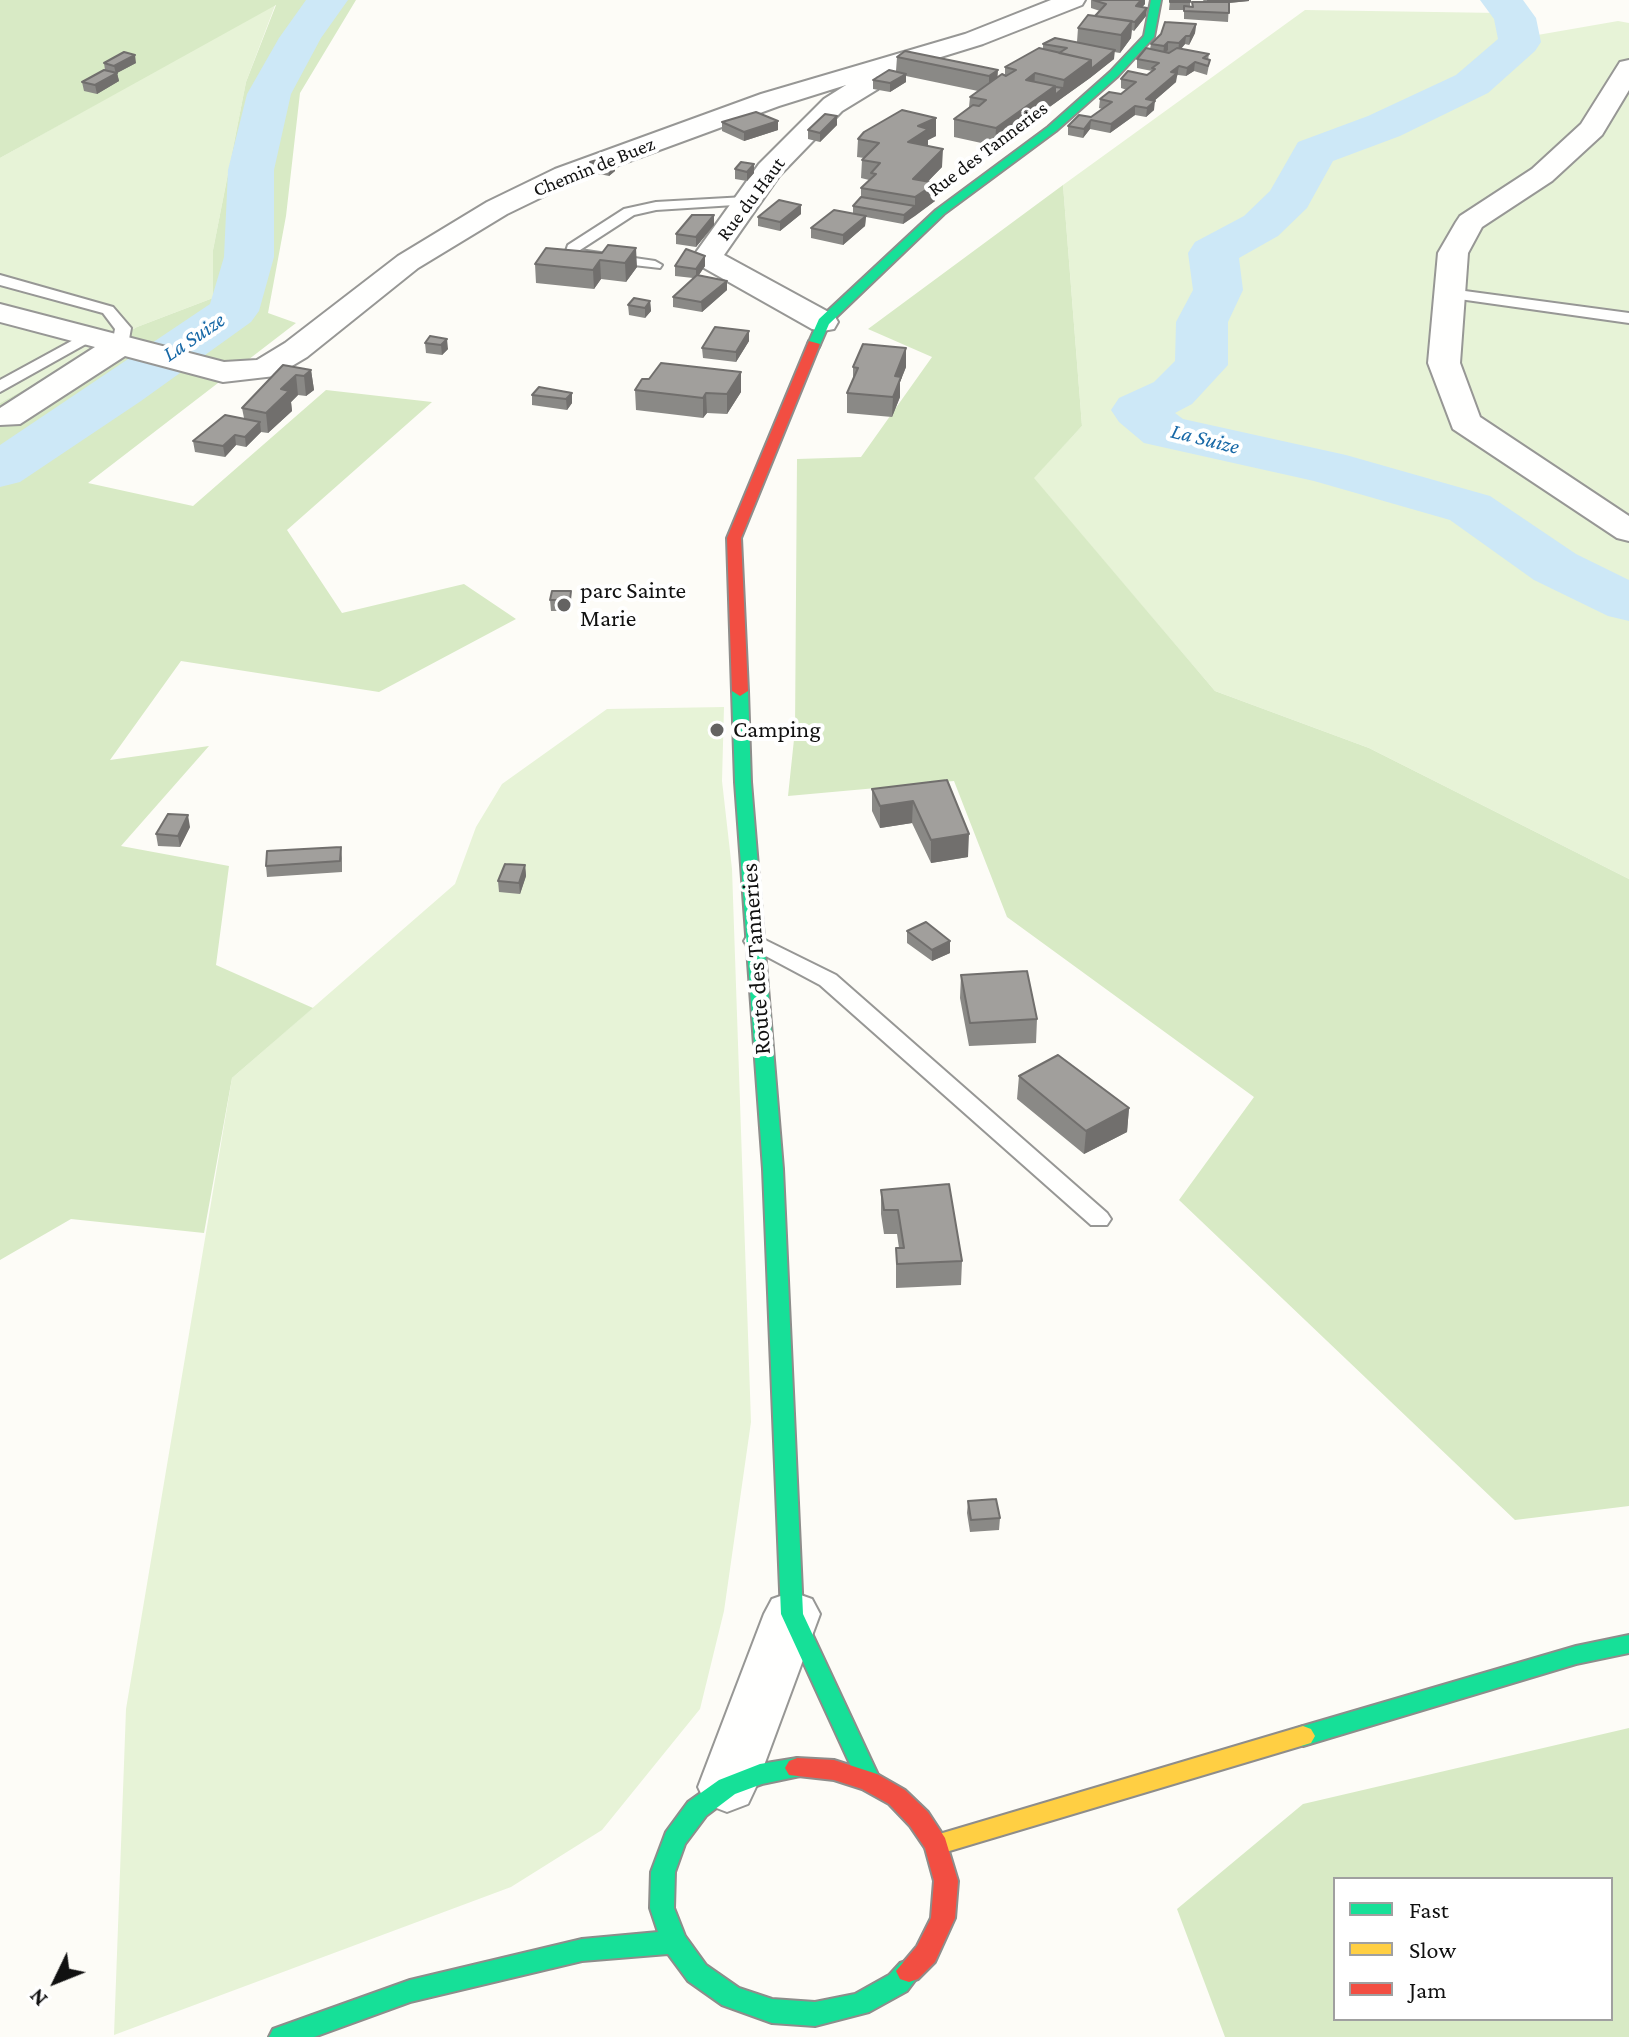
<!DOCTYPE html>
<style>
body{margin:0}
#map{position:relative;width:1629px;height:2037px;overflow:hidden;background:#fdfcf7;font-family:"Crimson Pro",serif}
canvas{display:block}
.legend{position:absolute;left:1333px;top:1877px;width:280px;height:144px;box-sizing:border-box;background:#fff;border:2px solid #a0a0a0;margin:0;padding:10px 14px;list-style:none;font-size:24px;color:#111}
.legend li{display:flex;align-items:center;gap:16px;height:40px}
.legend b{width:40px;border:2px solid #a0a0a0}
.north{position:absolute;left:16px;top:1941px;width:80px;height:80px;-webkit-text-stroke:6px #fff;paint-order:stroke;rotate:227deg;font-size:22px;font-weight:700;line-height:32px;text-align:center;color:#111}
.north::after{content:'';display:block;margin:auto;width:28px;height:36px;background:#111;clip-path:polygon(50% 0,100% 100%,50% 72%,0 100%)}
</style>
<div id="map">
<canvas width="1629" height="2037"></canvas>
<ul class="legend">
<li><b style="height:10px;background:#16e098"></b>Fast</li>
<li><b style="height:10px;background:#ffcf43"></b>Slow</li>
<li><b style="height:10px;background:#f24e42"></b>Jam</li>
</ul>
<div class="north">N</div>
</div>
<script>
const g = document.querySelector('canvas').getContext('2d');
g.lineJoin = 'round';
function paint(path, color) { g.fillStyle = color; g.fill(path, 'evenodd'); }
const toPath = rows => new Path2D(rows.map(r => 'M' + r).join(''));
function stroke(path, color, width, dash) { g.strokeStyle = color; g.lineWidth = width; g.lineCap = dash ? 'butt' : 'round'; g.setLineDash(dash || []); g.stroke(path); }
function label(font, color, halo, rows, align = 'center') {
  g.font = font + ' "Crimson Pro",serif'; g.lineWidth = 8; g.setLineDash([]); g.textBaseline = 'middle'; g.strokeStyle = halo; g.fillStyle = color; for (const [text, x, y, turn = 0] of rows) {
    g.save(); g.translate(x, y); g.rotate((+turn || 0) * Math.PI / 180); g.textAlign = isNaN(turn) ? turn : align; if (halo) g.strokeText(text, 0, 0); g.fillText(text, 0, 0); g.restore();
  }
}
const green = toPath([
 [276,3,246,82,213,250,213,298,137,327,0,403,0,158],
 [1305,10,1500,13,1512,37,1526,37,1618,21,1629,23,1629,879,1369,748,1215,691,1033,478,1082,426,1063,185],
 [724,707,722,781,732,869,751,1422,724,1611,700,1709,602,1830,511,1887,114,2035,126,1709,232,1078,455,884,476,827,502,784,607,709]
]);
const forest = toPath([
 [0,0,356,0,300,93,286,216,268,313,296,323,88,483,193,506,326,390,432,402,287,530,342,613,464,584,516,619,379,692,181,661,110,760,209,746,121,846,229,866,216,965,313,1008,232,1078,204,1233,71,1219,0,1260,0,403,137,327,213,298,213,250,246,82,276,5,0,158],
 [1063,185,1082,426,1034,478,1215,691,1369,748,1629,879,1629,1506,1515,1520,1179,1200,1254,1097,1007,917,954,781,788,796,795,730,797,459,861,457,932,357,868,329],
 [1629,1728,1629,2037,1225,2037,1177,1909,1303,1804],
 [1335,1879,1611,1879,1611,2019,1335,2019]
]);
const river = toPath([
 [306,0,348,0,321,38,291,94,274,170,274,257,259,311,251,322,141,401,20,482,0,487,0,445,210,304,224,257,228,170,247,94,279,38,306,0],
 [1480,0,1523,0,1536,18,1541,42,1535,51,1488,93,1400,136,1333,161,1307,208,1278,236,1239,258,1243,290,1228,322,1228,365,1192,404,1175,413,1183,419,1346,455,1490,496,1576,554,1629,580,1629,621,1608,616,1534,580,1450,520,1314,481,1144,443,1119,422,1111,410,1119,398,1154,382,1175,361,1176,322,1193,290,1188,253,1195,242,1244,216,1270,191,1298,142,1368,116,1456,75,1498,39,1494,19,1480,0]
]);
const lane = toPath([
 [745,197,752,201,750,204,656,210,634,215,580,250,655,261,662,265,660,268,572,258,565,254,568,245,624,209,656,202,745,197],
 [0,275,113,307,131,328,128,345,126,348,114,348,112,345,115,329,103,313,0,285,0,275],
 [1450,289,1629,313,1629,323,1445,297,1442,294,1450,289],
 [88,332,96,337,93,340,0,392,0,380,88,332],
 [755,935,836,975,1107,1213,1111,1219,1107,1225,1091,1225,820,985,747,946,744,941,747,936,755,935]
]);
const street = toPath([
 [1051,0,1085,0,1082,5,983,44,876,77,882,83,878,89,842,111,779,176,724,255,834,315,838,322,834,329,823,331,812,329,697,264,692,258,759,164,824,99,846,85,779,106,575,181,507,214,418,268,307,357,275,376,223,382,125,356,20,424,0,425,0,408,95,347,0,322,0,304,224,362,257,360,285,343,398,256,487,202,555,169,761,94,965,34,1051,0],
 [1629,60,1629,90,1602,135,1552,181,1482,227,1468,253,1460,363,1480,417,1629,516,1629,541,1617,538,1453,429,1428,363,1438,253,1456,222,1460,216,1532,169,1581,124,1620,62,1629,60],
 [792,1592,812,1599,820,1614,756,1787,748,1804,727,1812,706,1804,698,1787,764,1614,772,1599,792,1592]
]);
const fast = toPath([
 [1151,0,1161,0,1154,37,1118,76,1056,131,944,214,829,324,819,347,809,347,808,344,819,319,936,210,1048,127,1110,72,1144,36,1151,0],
 [740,686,748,691,751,782,783,1169,803,1614,881,1781,877,1788,869,1791,861,1788,781,1614,763,1169,735,782,732,691,740,686],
 [1629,1635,1629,1653,1576,1664,1303,1746,1295,1743,1291,1736,1295,1729,1303,1726,1576,1646,1629,1635],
 [797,1758,805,1761,809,1768,805,1775,762,1784,735,1794,706,1816,685,1844,675,1872,674,1908,685,1936,706,1965,739,1988,772,1999,815,2002,855,1994,889,1975,900,1963,909,1960,918,1963,922,1971,907,1991,869,2012,815,2026,772,2023,722,2005,688,1981,668,1954,582,1961,410,2002,314,2037,269,2037,273,2029,410,1980,582,1939,658,1932,650,1908,651,1872,666,1832,688,1802,719,1780,760,1764,797,1758]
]);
const slow = toPath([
 [1303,1726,1311,1729,1315,1736,1311,1743,936,1855,927,1852,924,1845,927,1838,936,1835,1303,1726]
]);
const jam = toPath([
 [809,341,820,344,741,538,748,691,740,696,732,691,727,538,809,341],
 [797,1758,834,1760,877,1774,905,1790,928,1812,945,1838,958,1881,955,1918,935,1962,918,1979,909,1982,900,1979,896,1971,917,1946,931,1918,934,1881,925,1848,910,1826,889,1804,862,1789,834,1780,789,1775,785,1768,789,1761,797,1758]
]);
const wall = toPath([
 [1091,0,1145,4,1142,7,1147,8,1146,16,1134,31,1132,30,1131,38,1120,53,1114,52,1114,59,1090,78,995,146,954,137,954,119,969,107,970,97,978,91,906,76,906,82,890,92,873,89,873,80,896,71,897,57,997,78,1005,75,1005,67,1043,49,1043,44,1077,42,1078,28,1095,16,1100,11,1091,8],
 [1170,0,1190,0,1190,6,1192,7,1192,2,1204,2,1203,0,1249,0,1249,1,1229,3,1228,22,1184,19,1184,10,1169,10],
 [1196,24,1195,33,1189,45,1185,44,1181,49,1209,54,1208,60,1210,60,1207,75,1194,71,1186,76,1178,75,1176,76,1176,82,1154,101,1154,110,1146,117,1135,115,1110,133,1090,129,1083,138,1068,135,1068,126,1091,117,1102,109,1099,108,1100,99,1121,94,1127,90,1121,88,1121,79,1147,75,1152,71,1137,68,1137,59,1150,49,1151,44],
 [104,63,136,63,117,73,119,81,97,94,84,91,82,82,105,70],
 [837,116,837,125,820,142,808,139,808,130],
 [936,118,936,136,928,140,928,146,942,167,928,181,935,201,903,224,866,217,865,226,843,245,811,238,811,228,853,214,853,206,861,197,861,188,869,180,861,178,862,160,864,158,857,157,858,139],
 [722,122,778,130,744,141,722,131],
 [600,159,615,171,609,176,590,172,590,162],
 [754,164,754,173,747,181,735,179,735,169],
 [801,205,801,214,780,231,758,226,758,217],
 [714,215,714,225,696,247,676,244,676,234],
 [602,253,637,267,626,282,601,279,594,289,536,283,535,264],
 [705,256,705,266,699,275,727,281,727,290,702,312,673,307,673,297,693,278,675,276,675,266],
 [650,301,651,311,645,318,629,315,628,305],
 [430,336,448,349,442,355,426,353,425,343],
 [749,341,736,362,703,358,702,348],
 [283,365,311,370,314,390,306,396,298,395,291,402,292,411,268,433,261,432,246,447,236,445,225,457,195,452,193,441,244,418,242,408],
 [853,367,906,367,900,382,900,397,892,417,847,413,847,393,853,379],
 [635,390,741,392,727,414,707,413,703,418,636,410],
 [572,393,572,403,567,410,532,405,532,395],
 [571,591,571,611,551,611,550,600],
 [947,780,968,857,931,863,912,823,880,828,872,811,872,789],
 [190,827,180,847,158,846,156,834],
 [341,847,342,858,342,872,267,877,266,866],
 [525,865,526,876,520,894,499,892,498,881],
 [907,931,950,953,932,961,907,943],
 [961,975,1037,1019,1036,1043,969,1046,960,998],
 [1019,1076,1129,1108,1127,1132,1084,1154,1017,1099],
 [881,1190,962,1261,961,1285,896,1288,896,1248,899,1248,897,1234,884,1234,881,1214],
 [968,1501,1000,1518,999,1530,970,1532,967,1513]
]);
const shadedWall = toPath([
 [1141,0,1145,0,1145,4,1135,15,1136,6],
 [1207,0,1249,0,1249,1,1207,5],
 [1147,8,1146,16,1134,31,1135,22],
 [1132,21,1131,38,1120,53,1121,35],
 [1196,24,1195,33,1189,45,1190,36],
 [1186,36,1185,44,1178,52,1179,43],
 [1168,42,1168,50,1163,55,1164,46],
 [1115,50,1114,59,1090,78,995,146,996,128,1055,86,1063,88,1064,80,1091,60],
 [135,55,136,63,117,73,119,81,97,94,95,85,116,74,114,66],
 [1195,62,1194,71,1186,76,1187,68],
 [1179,66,1176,82,1146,108,1146,99,1171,72],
 [998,70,997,86,989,85,989,76],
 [1035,73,1034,90,1026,80],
 [906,74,906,82,890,92,890,83],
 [1155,101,1154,110,1146,117,1147,108],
 [1135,106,1135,115,1110,133,1111,124],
 [837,116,837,125,820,142,820,133],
 [936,118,936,136,928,140,928,147,908,142,918,126],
 [1091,120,1090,129,1083,138,1084,129],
 [778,121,778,130,744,141,744,132],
 [943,149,942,167,913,197,913,179],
 [615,162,615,171,609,176,608,167],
 [754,164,754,173,747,181,747,172],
 [936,183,935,201,915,216,915,197],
 [801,205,801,214,780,231,780,222],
 [915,206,915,216,903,224,904,215],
 [714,215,714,225,696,247,696,237],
 [866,216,865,226,843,245,843,235],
 [636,248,637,267,626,282,625,263],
 [705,256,705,266,696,279,696,269],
 [600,260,601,279,594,289,593,270],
 [727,281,727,290,702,312,701,302],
 [650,301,651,311,645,318,645,308],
 [749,331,749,341,736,362,736,352],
 [447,339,448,349,442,355,441,345],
 [906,348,906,367,900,382,900,397,892,417,893,397,895,376],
 [311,370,314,390,306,396,304,376],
 [741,372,741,392,727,414,727,394],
 [296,375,298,395,291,402,292,411,268,433,266,413,281,389],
 [572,393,572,403,567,410,566,399],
 [706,393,707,413,703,418,703,398],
 [260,422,261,432,246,447,245,437],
 [235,435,236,445,225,457,223,446],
 [913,801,912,823,880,828,880,806],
 [188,815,190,827,180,847,178,836],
 [969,834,968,857,931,863,931,840],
 [525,865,526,876,520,894,519,883],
 [950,941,950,953,932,961,932,950],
 [1129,1108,1127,1132,1084,1154,1086,1131]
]);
const building = toPath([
 [1093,0,1141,0,1136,6,1147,8,1135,22,1095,16,1106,4,1093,0],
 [1170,0,1190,0,1190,2,1170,2,1170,0],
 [1192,2,1229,2,1229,13,1184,11,1184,6,1193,7,1192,2],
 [1088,15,1132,21,1121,35,1078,28,1088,15],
 [1165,22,1196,24,1190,36,1186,36,1179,43,1168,42,1164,46,1151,44,1161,34,1165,22],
 [1055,38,1115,50,1091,69,1091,60,1059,53,1067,48,1043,44,1055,38],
 [1039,48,1091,60,1064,80,1035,73,1026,80,1055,86,996,128,954,119,973,105,979,106,986,100,970,97,1002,74,1006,76,1016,70,1005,67,1039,48],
 [1146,48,1169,53,1177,48,1209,54,1203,58,1210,60,1208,66,1195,62,1187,68,1179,66,1171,72,1177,73,1146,99,1155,101,1147,108,1135,106,1111,124,1091,120,1084,129,1068,126,1079,115,1091,117,1112,102,1100,99,1109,92,1121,94,1136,82,1121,79,1128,71,1147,75,1155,69,1152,68,1159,63,1137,59,1146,48],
 [905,51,998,70,989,76,897,57,905,51],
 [124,52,135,55,114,66,104,63,124,52],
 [104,70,117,73,95,85,82,82,104,70],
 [889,70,906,74,890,83,873,80,889,70],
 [1055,87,1063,88,1055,95,1055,87],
 [902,110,936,118,918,126,928,129,908,142,943,149,913,179,936,183,915,197,861,188,876,174,871,173,880,163,862,160,879,143,858,139,864,132,902,110],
 [756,112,778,121,744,132,722,122,756,112],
 [825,114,837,116,820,133,808,130,825,114],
 [600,159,615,162,608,167,590,162,600,159],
 [741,162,754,164,747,172,735,169,741,162],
 [861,197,915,206,904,215,853,206,861,197],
 [779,200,801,205,780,222,758,217,779,200],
 [834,210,866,216,843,235,811,228,834,210],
 [692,215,714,215,696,237,676,234,692,215],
 [608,245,636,248,625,263,600,260,593,270,535,264,546,248,602,253,608,245],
 [686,249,705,256,696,269,675,266,686,249],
 [697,275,727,281,701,302,673,297,697,275],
 [634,298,650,301,645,308,628,305,634,298],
 [715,327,749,331,736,352,702,348,715,327],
 [430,336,447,339,441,345,425,343,430,336],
 [863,344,906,348,895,376,901,377,893,397,847,393,858,368,853,367,863,344],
 [661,363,741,372,727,394,706,393,703,398,635,390,642,379,649,379,661,363],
 [283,365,311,370,304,376,296,375,281,389,289,391,266,413,242,408,283,365],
 [539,387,572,393,566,399,532,395,539,387],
 [225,415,260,422,245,437,235,435,223,446,193,441,225,415],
 [552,591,571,591,570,600,550,600,552,591],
 [947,780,969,834,931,840,913,801,880,806,872,789,947,780],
 [168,814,188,815,178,836,156,834,168,814],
 [341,847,340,861,266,866,267,851,341,847],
 [505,864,525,865,519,883,498,881,505,864],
 [926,922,950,941,932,950,907,931,926,922],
 [1027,971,1037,1019,970,1023,961,975,1027,971],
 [1058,1055,1129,1108,1086,1131,1019,1076,1058,1055],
 [949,1184,962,1261,897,1264,896,1248,904,1248,898,1210,884,1210,881,1190,949,1184],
 [996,1499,1000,1518,971,1520,968,1501,996,1499]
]);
const markers = [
 [564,605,8,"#646362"],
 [717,730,8,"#646362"]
];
const farStreetnames = [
 ["Rue des Tanneries",988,149,-37],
 ["Chemin de Buez",594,167,-22],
 ["Rue du Haut",751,199,-53]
];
const farWaternames = [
 ["La Suize",194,337,-34],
 ["La Suize",1205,439,14]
];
const poiNames = [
 ["parc Sainte",580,591],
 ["Marie",580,619],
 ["Camping",733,730]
];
const streetNames = [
 ["Route des Tanneries",756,959,-94]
];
paint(green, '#e7f3d7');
paint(forest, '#d8eac5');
paint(river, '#cde8f7');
stroke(lane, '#979795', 4);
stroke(street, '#979795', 4);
stroke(fast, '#8e8d8b', 4);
stroke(slow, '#8e8d8b', 4);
stroke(jam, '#8e8d8b', 4);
paint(lane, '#fffffe');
paint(street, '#fffffe');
paint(fast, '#16e098');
paint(slow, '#ffcf43');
paint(jam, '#f24e42');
paint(wall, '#8a8986');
paint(shadedWall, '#716f6d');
paint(building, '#a19f9c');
stroke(building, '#716f6d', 2);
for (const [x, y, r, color] of markers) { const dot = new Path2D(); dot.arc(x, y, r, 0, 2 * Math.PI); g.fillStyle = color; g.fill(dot); stroke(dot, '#fff', 3); }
label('20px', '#111', '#fff', farStreetnames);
label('italic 22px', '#1768a6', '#fff', farWaternames);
label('24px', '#111', '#fff', poiNames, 'left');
label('24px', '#111', '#fff', streetNames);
</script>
